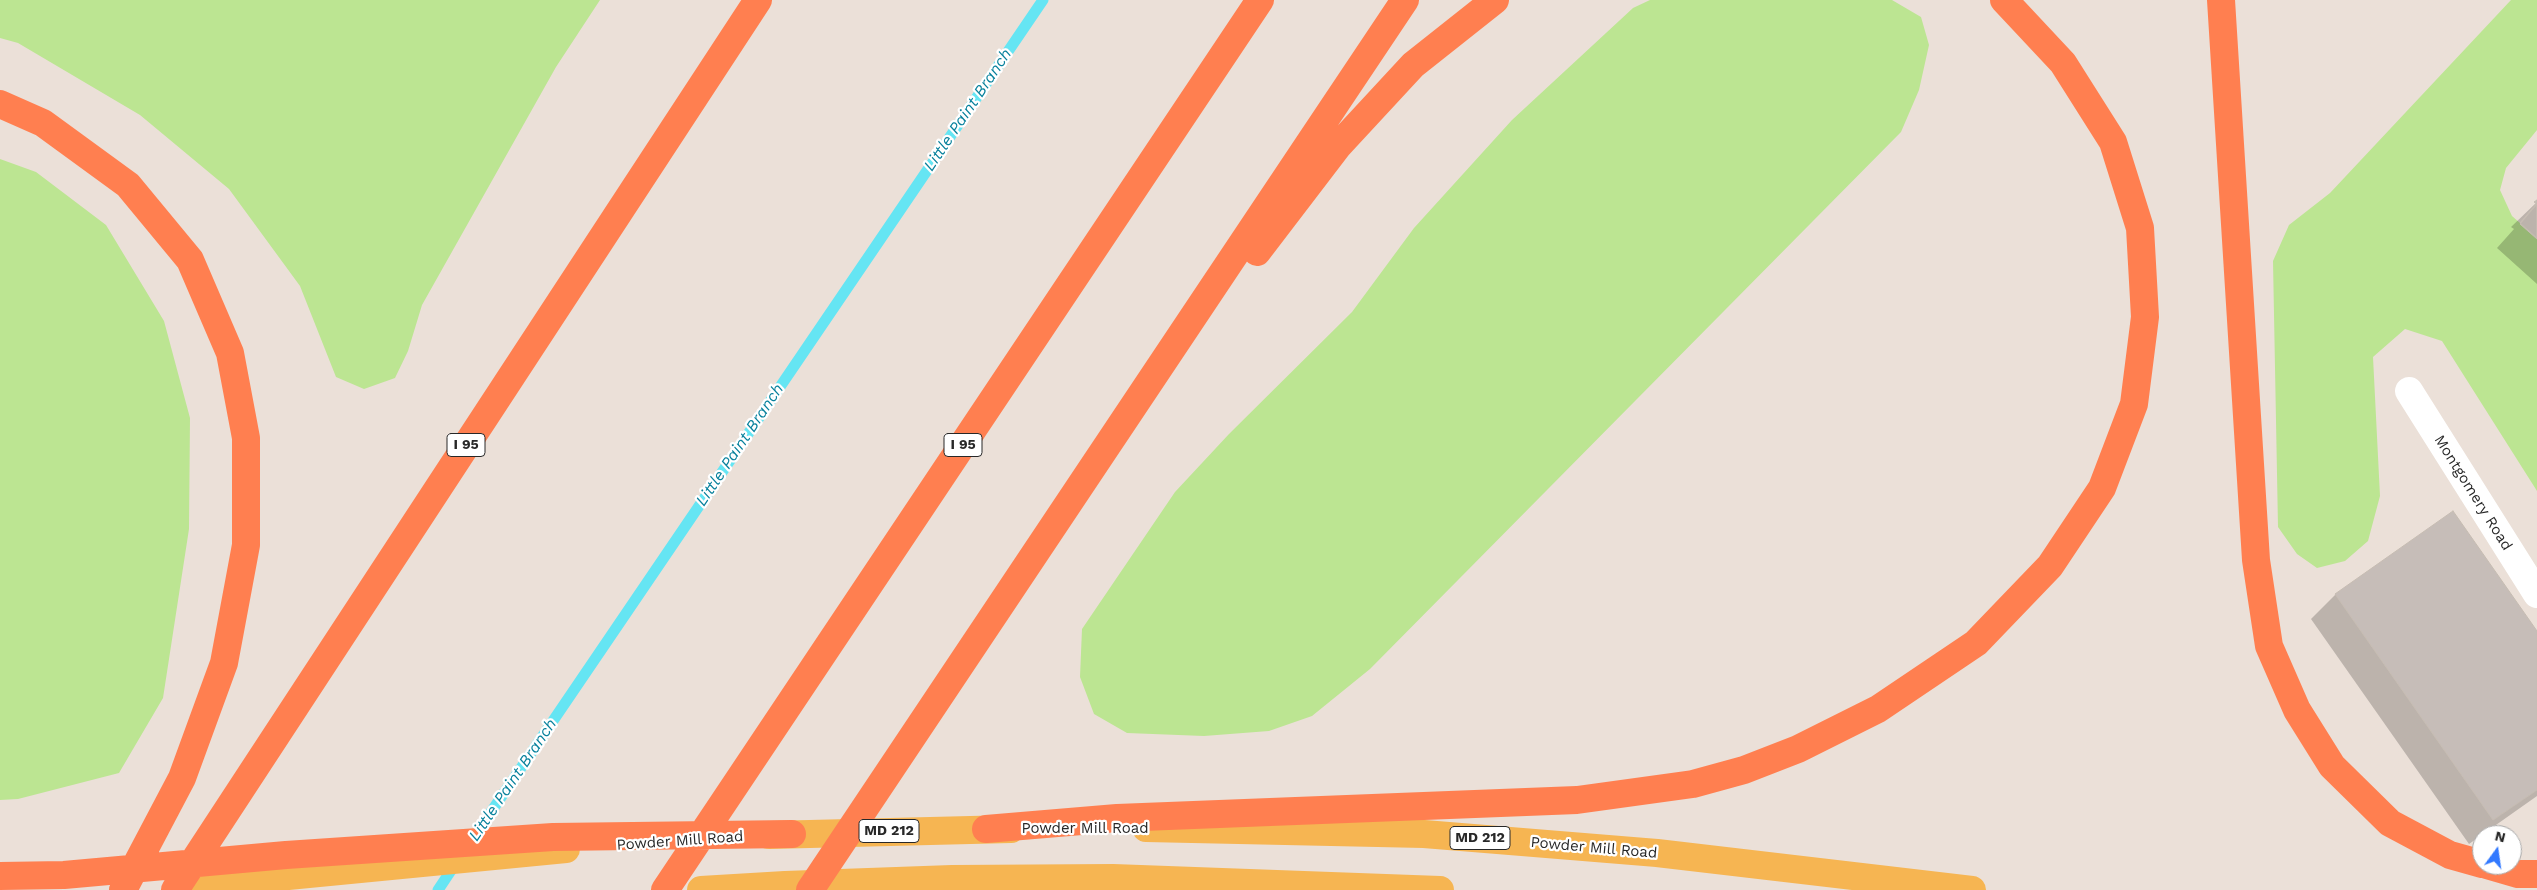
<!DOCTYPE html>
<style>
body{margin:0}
#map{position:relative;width:2537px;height:890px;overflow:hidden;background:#ebe0d8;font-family:"Work Sans",sans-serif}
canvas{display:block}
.north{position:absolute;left:2472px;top:825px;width:50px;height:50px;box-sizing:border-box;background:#fff;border:1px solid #a9a9a9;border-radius:50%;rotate:14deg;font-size:14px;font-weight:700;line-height:20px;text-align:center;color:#282828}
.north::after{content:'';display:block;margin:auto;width:18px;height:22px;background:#3279ff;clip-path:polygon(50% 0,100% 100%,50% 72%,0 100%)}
</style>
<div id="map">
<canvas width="2537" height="890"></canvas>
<div class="north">N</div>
</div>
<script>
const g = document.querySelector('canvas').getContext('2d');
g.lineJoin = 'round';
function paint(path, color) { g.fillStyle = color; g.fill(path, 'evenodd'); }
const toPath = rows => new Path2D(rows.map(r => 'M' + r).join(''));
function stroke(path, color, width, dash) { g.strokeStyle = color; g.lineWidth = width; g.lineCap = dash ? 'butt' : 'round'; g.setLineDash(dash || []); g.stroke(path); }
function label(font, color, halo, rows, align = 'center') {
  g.font = font + ' "Work Sans",sans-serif'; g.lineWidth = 4.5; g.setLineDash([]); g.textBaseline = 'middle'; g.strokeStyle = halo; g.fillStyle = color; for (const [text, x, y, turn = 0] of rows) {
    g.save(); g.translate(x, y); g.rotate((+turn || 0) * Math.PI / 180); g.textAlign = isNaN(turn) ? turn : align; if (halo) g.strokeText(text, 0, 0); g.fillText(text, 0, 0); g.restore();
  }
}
const green = toPath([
 [0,0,600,0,556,67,422,305,408,351,395,378,364,389,336,377,300,286,229,189,140,115,18,43,0,38],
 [1650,0,1892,0,1921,17,1929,45,1919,90,1901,132,1370,669,1312,716,1269,731,1204,736,1127,733,1094,714,1080,677,1082,629,1175,492,1229,434,1352,312,1414,228,1512,120,1633,8],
 [2511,0,2537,0,2537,130,2506,168,2500,190,2512,216,2537,238,2537,491,2442,341,2405,329,2373,357,2380,496,2368,541,2345,561,2317,568,2297,554,2278,527,2273,261,2289,225,2330,193],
 [0,159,36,172,106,225,164,321,190,418,189,529,163,698,119,773,18,799,0,800]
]);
const shadow = toPath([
 [2537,202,2537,284,2497,248,2514,229,2511,227],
 [2452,513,2537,633,2537,796,2469,844,2311,619,2335,595]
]);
const stream = toPath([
 [472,840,1043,0],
 [438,890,456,863]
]);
const building = toPath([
 [2537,200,2537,239,2520,224,2537,204,2534,202,2537,200],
 [2537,203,2537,238,2520,223,2537,203],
 [2453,511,2537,631,2537,790,2493,820,2335,594,2453,511]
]);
const minor = toPath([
 [2409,391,2537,594]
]);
const major = toPath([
 [1146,828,1424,834,1657,853,1972,890],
 [769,835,1011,829],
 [198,890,288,876,566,849],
 [701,890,785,885,952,879,1113,878,1440,890]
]);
const highway = toPath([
 [2221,0,2256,560,2269,646,2297,710,2332,766,2390,823,2450,855,2482,864],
 [0,104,43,123,128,185,190,260,230,353,246,438,246,545,224,663,182,778,123,890],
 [1257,252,1338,146,1413,65,1495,0],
 [986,829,1117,818,1577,800,1693,784,1744,770,1798,749,1878,709,1976,643,2050,566,2102,488,2134,404,2145,317,2140,228,2113,142,2063,63,2004,0],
 [2487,865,2518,874,2537,874],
 [0,876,64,875,286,855,553,837,792,834],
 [175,890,758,0],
 [665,890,1260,0],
 [810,890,1405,0]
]);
const shields = [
 [466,445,38],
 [963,445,38],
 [889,831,60],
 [1480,838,60]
];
const shieldNames = [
 ["I 95",466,445],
 ["I 95",963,445],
 ["MD 212",889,831],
 ["MD 212",1480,838]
];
const streetNames = [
 ["Montgomery Road",2473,493,58],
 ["Powder Mill Road",1085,829],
 ["Powder Mill Road",680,841,-4],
 ["Powder Mill Road",1594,848,5]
];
const waterNames = [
 ["Little Paint Branch",968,110,-56],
 ["Little Paint Branch",740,445,-56],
 ["Little Paint Branch",513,780,-56]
];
paint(green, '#bce592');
paint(shadow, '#0003');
stroke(stream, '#65e5f3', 11);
paint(building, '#c6bdb8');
stroke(building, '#c6bcb2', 1);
stroke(minor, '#fff', 28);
stroke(major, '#f6b552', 28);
stroke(highway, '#ff7f50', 28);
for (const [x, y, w] of shields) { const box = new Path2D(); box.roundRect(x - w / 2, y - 11.5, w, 23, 4); g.fillStyle = '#fff'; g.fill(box); stroke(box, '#282828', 1); }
label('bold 14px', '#282828', null, shieldNames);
label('15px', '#282828', '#fff', streetNames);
label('italic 16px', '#07819c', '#fff', waterNames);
</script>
